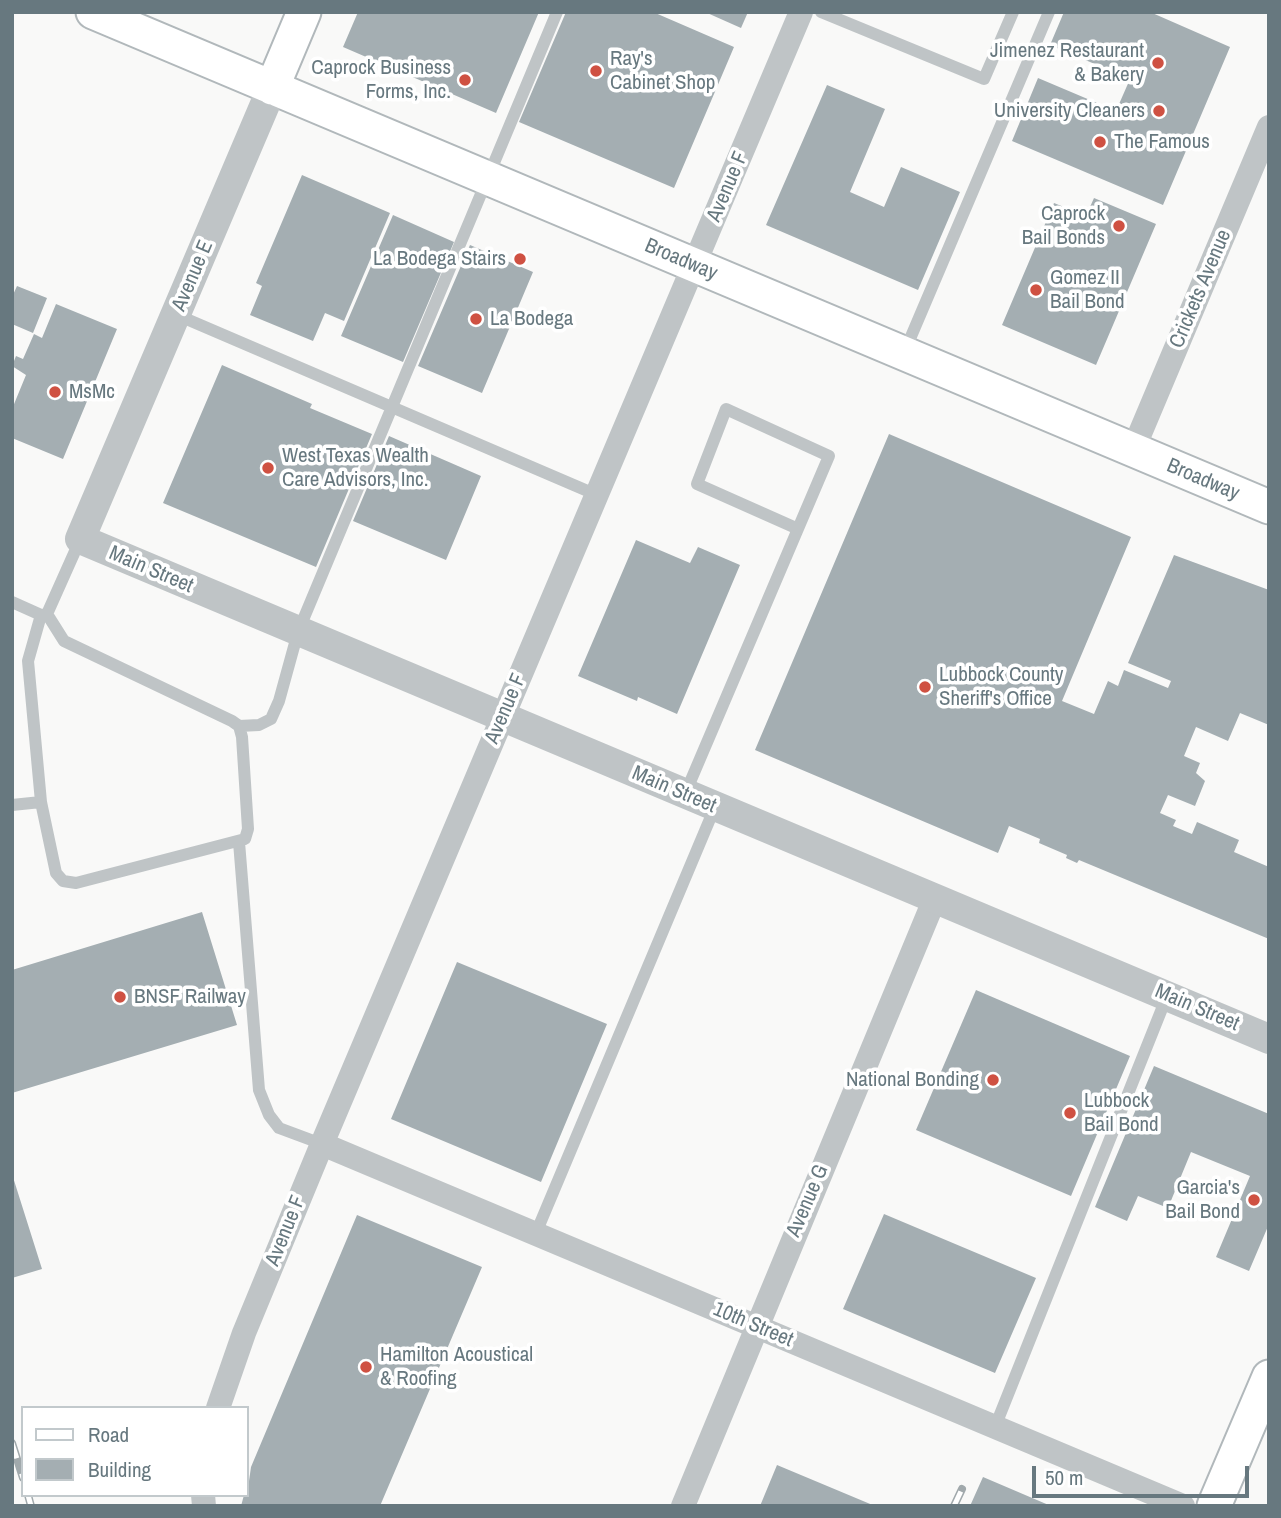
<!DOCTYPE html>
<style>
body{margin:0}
#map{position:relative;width:1281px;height:1518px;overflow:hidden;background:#f9f9f8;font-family:"Archivo Narrow",sans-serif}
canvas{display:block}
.frame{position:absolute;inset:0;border:14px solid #67787f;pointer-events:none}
.legend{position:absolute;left:21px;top:1406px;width:228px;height:91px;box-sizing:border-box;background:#fff;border:2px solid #c2c9cc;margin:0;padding:9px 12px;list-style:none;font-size:21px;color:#67787f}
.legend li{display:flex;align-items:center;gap:14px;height:35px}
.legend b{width:35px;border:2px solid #c2c9cc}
.scale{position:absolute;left:1032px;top:1466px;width:217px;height:32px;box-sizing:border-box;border:4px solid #67787f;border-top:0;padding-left:9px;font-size:21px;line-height:24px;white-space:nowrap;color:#67787f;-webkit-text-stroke:5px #fff;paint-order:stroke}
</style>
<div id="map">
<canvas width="1281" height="1518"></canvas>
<div class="frame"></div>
<ul class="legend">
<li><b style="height:9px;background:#fff"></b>Road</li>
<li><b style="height:19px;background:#a4aeb2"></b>Building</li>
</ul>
<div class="scale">50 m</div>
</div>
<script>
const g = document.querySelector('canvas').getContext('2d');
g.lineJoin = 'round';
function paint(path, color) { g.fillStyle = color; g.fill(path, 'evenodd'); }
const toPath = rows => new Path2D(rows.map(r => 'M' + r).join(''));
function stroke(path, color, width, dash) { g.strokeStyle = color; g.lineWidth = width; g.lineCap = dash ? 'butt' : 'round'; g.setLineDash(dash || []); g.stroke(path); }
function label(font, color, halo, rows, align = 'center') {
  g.font = font + ' "Archivo Narrow",sans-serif'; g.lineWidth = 7; g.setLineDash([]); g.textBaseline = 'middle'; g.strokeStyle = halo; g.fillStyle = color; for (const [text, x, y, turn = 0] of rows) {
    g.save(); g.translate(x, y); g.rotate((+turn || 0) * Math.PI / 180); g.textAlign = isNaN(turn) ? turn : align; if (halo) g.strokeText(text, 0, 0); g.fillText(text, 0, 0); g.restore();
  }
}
const building = toPath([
 [358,12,539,12,496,113,343,47],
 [566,12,653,12,734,47,674,188,519,122],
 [705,12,748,12,741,28],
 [1064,12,1150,12,1230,47,1163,205,1012,141,1038,78,1116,111,1130,79,1050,45],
 [827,85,885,109,850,192,884,207,901,167,960,192,918,290,766,225],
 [302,175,390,213,344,321,325,313,313,341,250,315,262,286,256,283],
 [1094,198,1156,224,1096,365,1002,325,1054,203,1086,216],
 [393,215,454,242,403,362,341,336],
 [470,245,533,272,482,393,418,366],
 [17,286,47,298,33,333,12,324,12,297],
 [56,304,117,329,63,459,12,438,12,409,26,375,12,366,16,356,23,359,34,334,42,338],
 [222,365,312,404,310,408,372,434,316,567,163,503],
 [889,434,1131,537,1062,701,1094,714,1108,681,1118,686,1124,670,1168,688,1171,681,1128,663,1174,555,1269,590,1269,725,1240,713,1228,741,1196,727,1184,756,1200,763,1196,773,1205,781,1195,806,1168,795,1160,813,1176,820,1173,826,1192,834,1197,822,1239,840,1234,852,1269,867,1269,939,1079,860,1077,863,1066,858,1067,855,1039,843,1040,839,1009,826,998,853,755,750],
 [389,436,481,476,446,560,353,521],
 [636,540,690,563,698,547,740,565,677,714,638,697,637,701,578,676],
 [202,912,237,1025,12,1093,12,970],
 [457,962,607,1024,541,1182,391,1119],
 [976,990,1130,1056,1071,1196,916,1130],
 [1154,1066,1269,1114,1269,1224,1249,1271,1216,1257,1250,1176,1191,1152,1168,1208,1138,1196,1127,1221,1095,1207],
 [12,1174,42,1269,12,1278],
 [884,1214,1036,1278,995,1373,843,1309],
 [357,1215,482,1267,380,1506,241,1506,244,1495,247,1495,251,1467],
 [777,1465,875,1506,760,1506],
 [983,1477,1051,1506,970,1506]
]);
const service = toPath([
 [821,12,984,79,1013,12],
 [177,315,597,495],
 [904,353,1049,12],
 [12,602,41,615,47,614,80,540],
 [41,615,28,661,41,802,56,873,63,881,76,883,245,839,248,829,242,737,239,726,232,721,64,641,47,614],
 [239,726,259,725,271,719,279,701,298,632,557,12],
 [685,794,829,456,726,409,697,484,796,528],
 [12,805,41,802],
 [239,842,259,1090,269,1115,279,1128,322,1144],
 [536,1233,715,807],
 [995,1427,1167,996]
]);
const minor = toPath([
 [1133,450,1269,127],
 [322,1144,1183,1506],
 [218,1408,244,1333,322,1144,801,12],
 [203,1495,204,1506],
 [683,1506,935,898]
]);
const tertiary = toPath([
 [272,88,80,539,1269,1039]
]);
const secondary = toPath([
 [93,12,1269,507],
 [272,88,304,12],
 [1214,1506,1269,1377]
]);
const rail = toPath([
 [12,1443,23,1478],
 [28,1495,31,1506],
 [954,1506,962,1489]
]);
const markers = [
 [1158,63,7,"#cf5142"],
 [596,71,7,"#cf5142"],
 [465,80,7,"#cf5142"],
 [1159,111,7,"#cf5142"],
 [1100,142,7,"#cf5142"],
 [1119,226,7,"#cf5142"],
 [520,259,7,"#cf5142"],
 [1036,290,7,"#cf5142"],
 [476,319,7,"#cf5142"],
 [55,392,7,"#cf5142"],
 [268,468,7,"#cf5142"],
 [925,687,7,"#cf5142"],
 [120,997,7,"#cf5142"],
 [993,1080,7,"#cf5142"],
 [1070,1113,7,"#cf5142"],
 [1254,1200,7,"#cf5142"],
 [366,1367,7,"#cf5142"]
];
const poiNames = [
 ["Jimenez Restaurant",1144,51,"right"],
 ["& Bakery",1144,75,"right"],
 ["Ray's",610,59],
 ["Cabinet Shop",610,83],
 ["Caprock Business",451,68,"right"],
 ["Forms, Inc.",451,92,"right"],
 ["University Cleaners",1145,111,"right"],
 ["The Famous",1114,142],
 ["Caprock",1105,214,"right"],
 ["Bail Bonds",1105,238,"right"],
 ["La Bodega Stairs",506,259,"right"],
 ["Gomez II",1050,278],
 ["Bail Bond",1050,302],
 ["La Bodega",490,319],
 ["MsMc",69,392],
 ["West Texas Wealth",282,456],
 ["Care Advisors, Inc.",282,480],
 ["Lubbock County",939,675],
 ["Sheriff's Office",939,699],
 ["BNSF Railway",134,997],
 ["National Bonding",979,1080,"right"],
 ["Lubbock",1084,1101],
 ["Bail Bond",1084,1125],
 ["Garcia's",1240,1188,"right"],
 ["Bail Bond",1240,1212,"right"],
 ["Hamilton Acoustical",380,1355],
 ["& Roofing",380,1379]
];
const streetNames = [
 ["Avenue F",728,187,-67],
 ["Broadway",681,260,23],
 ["Avenue E",193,276,-67],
 ["Crickets Avenue",1201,289,-67],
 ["Broadway",1203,480,23],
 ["Main Street",151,570,23],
 ["Avenue F",506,709,-67],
 ["Main Street",674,790,23],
 ["Main Street",1197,1008,23],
 ["Avenue G",808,1201,-67],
 ["Avenue F",286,1231,-68],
 ["10th Street",753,1325,23]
];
paint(building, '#a4aeb2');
stroke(secondary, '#b1b8bb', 37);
stroke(service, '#bfc4c6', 12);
stroke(minor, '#bfc4c6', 24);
stroke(tertiary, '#bfc4c6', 30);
stroke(secondary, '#fff', 33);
stroke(rail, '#a1a9ac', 8);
stroke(rail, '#fff', 5, [16]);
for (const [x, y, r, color] of markers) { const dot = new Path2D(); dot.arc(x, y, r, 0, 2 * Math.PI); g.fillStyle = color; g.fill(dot); stroke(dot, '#fff', 2.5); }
label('21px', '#67787f', '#fff', poiNames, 'left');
label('21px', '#67787f', '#fff', streetNames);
</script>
